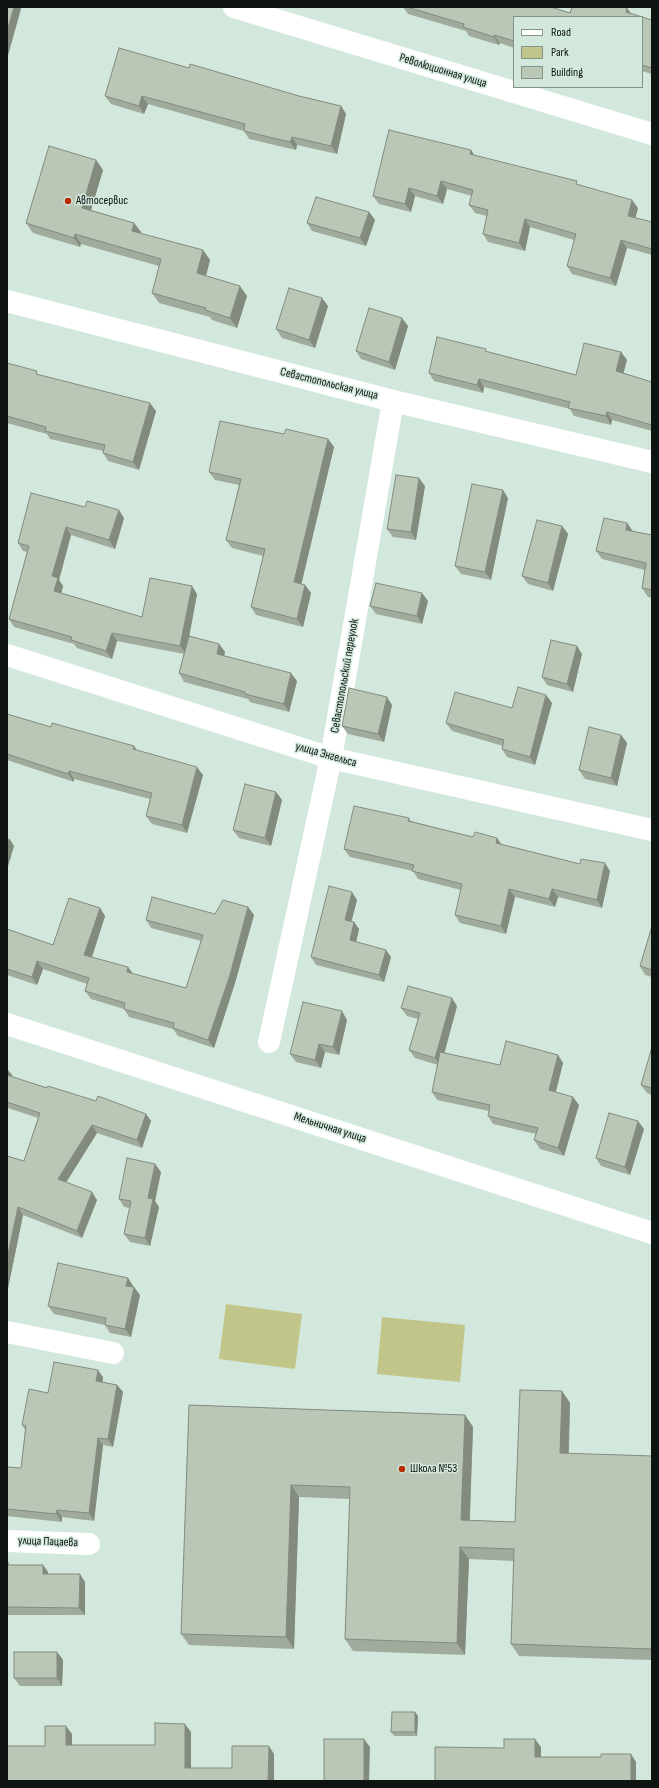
<!DOCTYPE html>
<meta charset="utf-8">
<style>
body{margin:0}
#map{position:relative;width:659px;height:1788px;overflow:hidden;background:#d2e8dc;font-family:"Sofia Sans Condensed",sans-serif}
canvas{display:block}
.frame{position:absolute;inset:0;border:8px solid #0e1511;pointer-events:none}
.legend{position:absolute;left:513px;top:16px;width:130px;height:72px;box-sizing:border-box;background:#d2e8dc;border:1px solid #84948b;margin:0;padding:5px 7px;list-style:none;font-size:12px;color:#0e1511}
.legend li{display:flex;align-items:center;gap:8px;height:20px}
.legend b{width:20px;border:1px solid #84948b}
</style>
<div id="map">
<canvas width="659" height="1788"></canvas>
<div class="frame"></div>
<ul class="legend">
<li><b style="height:5px;background:#fff"></b>Road</li>
<li><b style="height:11px;background:#c1c58a"></b>Park</li>
<li><b style="height:11px;background:#bbc7b6"></b>Building</li>
</ul>
</div>
<script>
const g = document.querySelector('canvas').getContext('2d');
g.lineJoin = 'round';
function paint(path, color) { g.fillStyle = color; g.fill(path, 'evenodd'); }
const toPath = rows => new Path2D(rows.map(r => 'M' + r).join(''));
function stroke(path, color, width, dash) { g.strokeStyle = color; g.lineWidth = width; g.lineCap = dash ? 'butt' : 'round'; g.setLineDash(dash || []); g.stroke(path); }
function label(font, color, halo, rows, align = 'center') {
  g.font = font + ' "Sofia Sans Condensed",sans-serif'; g.lineWidth = 3; g.setLineDash([]); g.textBaseline = 'middle'; g.strokeStyle = halo; g.fillStyle = color; for (const [text, x, y, turn = 0] of rows) {
    g.save(); g.translate(x, y); g.rotate((+turn || 0) * Math.PI / 180); g.textAlign = isNaN(turn) ? turn : align; if (halo) g.strokeText(text, 0, 0); g.fillText(text, 0, 0); g.restore();
  }
}
const green = toPath([
 [226,1304,302,1314,295,1369,219,1359],
 [382,1317,465,1325,460,1382,377,1374]
]);
const minor = toPath([
 [234,7,652,134],
 [7,301,393,401,652,462],
 [7,655,331,758,652,830],
 [269,1042,331,758,393,401],
 [7,1332,113,1353],
 [7,1541,89,1544]
]);
const major = toPath([
 [7,1024,652,1233]
]);
const wall = toPath([
 [403,7,551,7,570,13,631,14,652,20,652,74,642,71,642,17,514,17,514,48,500,43,499,45,469,36,466,31,408,14],
 [189,68,299,96,341,106,346,114,337,154,297,145,296,150,249,139,244,131,148,104,144,114,111,104,105,96],
 [471,150,474,155,580,185,638,208,635,218,652,222,652,255,627,248,616,286,572,274,567,266,574,240,530,227,525,251,488,242,483,234,487,216,475,213,469,205,472,196,447,189,443,204,415,196,411,212,379,204,373,196],
 [96,160,103,170,91,210,134,223,141,232,140,234,203,250,210,260,206,276,247,296,237,328,212,320,210,317,159,303,152,293,159,266,81,244,80,247,33,233,26,223],
 [369,212,375,220,366,246,312,231,307,223],
 [328,306,315,348,282,338,276,329],
 [408,326,395,370,361,359,356,351],
 [489,352,576,375,621,352,627,360,623,373,652,382,652,431,612,420,611,425,574,416,570,409,484,387,483,393,434,381,429,373],
 [7,363,40,375,156,411,139,470,108,461,103,453,103,451,50,439,47,434,7,423],
 [284,434,328,439,334,447,301,584,305,585,311,593,303,627,256,615,251,607,263,556,232,548,226,540,239,485,215,480,209,472],
 [425,486,416,540,393,537,387,529],
 [31,493,124,518,115,549,71,535,59,580,63,586,61,593,142,617,197,594,189,636,219,644,225,652,224,656,297,681,289,712,250,702,248,699,184,682,179,673,184,654,117,641,112,659,77,648,74,644,14,627,9,619,27,552,23,551,18,543],
 [508,498,491,580,461,574,455,566],
 [627,523,633,531,652,535,652,598,648,597,642,588,645,570,602,559,596,551],
 [562,526,568,534,553,591,528,584,522,576],
 [428,601,422,624,376,614,370,606],
 [582,654,573,692,547,685,542,677],
 [546,695,552,703,535,765,507,757,502,749,503,746,452,731,446,723,512,708],
 [392,705,384,742,348,734,342,726],
 [7,714,51,727,134,746,137,751,203,775,187,833,152,824,146,816,150,799,74,779,74,782,7,760],
 [621,735,627,743,617,786,585,779,579,770],
 [276,792,282,800,271,846,239,838,233,830],
 [409,818,411,821,473,837,497,838,502,845,610,871,602,908,558,897,555,907,515,897,506,934,460,923,455,915,461,890,418,879,413,871,350,857,344,849],
 [357,900,351,921,354,922,359,929,356,942,391,957,384,982,316,965,311,957],
 [248,907,254,915,235,983,214,1048,178,1036,173,1029,129,1017,124,1009,91,999,85,991,87,984,43,969,37,985,7,975,7,929,53,945,100,908,105,916,92,957,133,974,186,988,201,941,151,928,146,920,215,914],
 [652,926,652,977,645,975,640,966],
 [457,1006,444,1053,500,1065,558,1055,563,1063,556,1092,579,1105,564,1156,540,1149,534,1140,536,1134,493,1124,488,1116,489,1111,437,1100,432,1092,438,1065,415,1058,409,1050,418,1019,407,1016,401,1008],
 [347,1020,339,1055,325,1052,321,1068,296,1062,290,1054],
 [652,1047,652,1095,647,1093,641,1085],
 [7,1069,12,1075,11,1077,47,1088,96,1101,146,1114,151,1121,142,1148,97,1133,66,1182,97,1200,82,1238,23,1215,7,1293,7,1156,24,1161,38,1118,8,1108,7,1111],
 [644,1129,630,1175,601,1166,596,1158],
 [161,1172,155,1201,159,1207,150,1246,130,1242,124,1234,130,1208,124,1207,119,1199],
 [128,1278,133,1286,133,1287,140,1295,131,1337,110,1333,105,1325,54,1314,48,1306],
 [103,1377,103,1382,117,1385,123,1392,113,1447,103,1445,94,1521,62,1517,62,1522,7,1516,7,1467,21,1468,25,1430,22,1425,48,1393],
 [562,1391,570,1403,569,1454,652,1456,652,1660,519,1656,511,1644,514,1561,469,1559,465,1655,353,1651,345,1639,350,1499,299,1497,294,1649,189,1645,181,1634,189,1405,465,1415,473,1427,470,1520,515,1522],
 [7,1562,10,1565,43,1565,48,1572,48,1574,85,1582,85,1615,7,1615],
 [57,1652,63,1660,62,1686,20,1686,14,1678],
 [418,1716,417,1736,394,1736,391,1732]
]);
const shadedWall = toPath([
 [14,7,20,7,21,9,7,59,7,31],
 [627,8,633,16,626,12],
 [494,35,500,43,499,45,494,37],
 [142,96,148,104,144,114,139,106],
 [341,106,346,114,337,154,331,146],
 [292,137,297,145,296,150,290,142],
 [471,150,476,158,470,154],
 [96,160,103,170,89,217,82,208],
 [441,181,447,189,443,204,437,196],
 [409,188,415,196,411,212,405,204],
 [632,200,638,208,634,224,628,216],
 [369,212,375,220,366,246,360,238],
 [525,219,530,227,525,251,519,243],
 [134,223,141,232,138,241,132,231],
 [75,234,81,244,80,247,74,238],
 [621,240,627,248,616,286,610,278],
 [203,250,210,260,204,283,197,273],
 [240,286,247,296,237,328,230,318],
 [322,298,328,306,315,348,309,340],
 [402,318,408,326,395,370,389,362],
 [621,352,627,360,622,379,616,371],
 [479,379,484,387,483,393,477,385],
 [150,403,156,411,139,470,133,462],
 [607,412,612,420,611,425,606,416],
 [328,439,334,447,300,590,294,582],
 [419,478,425,486,416,540,411,532],
 [503,490,508,498,491,580,485,572],
 [119,510,124,518,115,549,109,540],
 [627,523,633,532,626,530],
 [562,526,568,534,553,591,548,583],
 [66,527,71,535,59,580,63,586,60,599,54,591,52,576],
 [305,585,311,593,303,627,297,619],
 [192,586,197,594,186,654,180,646],
 [422,593,428,601,422,624,417,616],
 [112,633,117,641,112,659,106,651],
 [219,644,225,652,222,662,217,654],
 [577,646,582,654,573,692,567,684],
 [291,673,297,681,289,712,284,704],
 [546,695,552,703,535,765,530,757],
 [387,697,392,705,384,742,378,734],
 [621,735,627,743,617,786,611,778],
 [134,746,139,754,133,749],
 [197,767,203,775,187,833,182,825],
 [69,771,74,779,74,782,68,774],
 [276,792,282,800,271,846,265,838],
 [9,838,14,846,7,870,7,843],
 [497,838,502,846,496,843],
 [605,863,610,871,602,908,597,900],
 [509,889,515,897,506,934,501,926],
 [552,889,558,897,555,907,549,899],
 [352,892,357,900,350,927,345,920],
 [248,907,254,915,235,983,214,1048,208,1040],
 [100,908,105,916,90,963,84,955],
 [354,922,359,929,355,947,350,940],
 [386,950,391,957,384,982,379,975],
 [37,961,43,969,37,985,32,977],
 [128,967,134,975,127,972],
 [452,998,457,1006,441,1066,435,1058],
 [342,1011,347,1020,339,1055,333,1047],
 [319,1044,325,1052,321,1068,315,1060],
 [558,1055,563,1063,554,1098,549,1090],
 [7,1069,12,1075,9,1082,7,1079],
 [573,1097,579,1105,564,1156,558,1148],
 [146,1114,151,1121,142,1148,137,1140],
 [638,1121,644,1129,630,1175,625,1167],
 [92,1125,97,1133,64,1186,58,1179],
 [155,1164,161,1172,155,1201,159,1207,150,1246,145,1238,148,1198],
 [92,1192,97,1200,82,1238,77,1231],
 [18,1207,23,1215,7,1293,7,1259],
 [128,1278,133,1286,132,1294,126,1286],
 [134,1287,140,1295,131,1337,125,1329],
 [98,1370,103,1377,101,1388,96,1381],
 [117,1385,123,1392,113,1447,108,1439],
 [562,1391,570,1403,568,1465,560,1453],
 [465,1415,473,1427,469,1532,461,1520],
 [98,1438,103,1445,94,1521,89,1513],
 [291,1485,299,1497,294,1649,286,1637],
 [57,1510,62,1517,62,1522,56,1514],
 [460,1547,469,1559,465,1655,457,1643],
 [43,1565,48,1572,48,1581,43,1574],
 [80,1574,85,1582,85,1615,79,1608],
 [57,1652,63,1660,62,1686,57,1678],
 [415,1712,418,1716,417,1736,415,1732],
 [185,1724,191,1732,191,1776,185,1768],
 [66,1726,72,1734,72,1752,66,1745],
 [364,1739,370,1747,369,1781,364,1781],
 [535,1739,541,1747,541,1765,535,1757],
 [269,1746,274,1754,274,1781,268,1781],
 [631,1754,636,1762,636,1781,631,1781]
]);
const building = toPath([
 [7,7,14,7,7,31,7,7],
 [407,7,551,7,570,13,572,7,623,7,627,8,626,12,652,20,652,68,642,65,642,17,514,17,514,41,494,35,494,37,463,27,464,24,407,7],
 [119,48,189,68,190,64,299,96,341,106,331,146,292,137,290,142,244,131,245,124,142,96,139,106,105,96,119,48],
 [389,130,471,150,470,154,577,181,576,184,632,200,628,216,652,222,652,249,621,240,610,278,567,266,576,234,525,219,519,243,483,234,488,210,469,205,473,190,441,181,437,196,409,188,405,204,373,196,389,130],
 [49,146,96,160,82,208,134,223,132,231,203,250,197,273,240,286,230,318,205,310,206,308,152,293,161,259,75,234,74,238,26,223,49,146],
 [316,197,369,212,360,238,307,223,316,197],
 [289,288,322,298,309,340,276,329,289,288],
 [369,308,402,318,389,362,356,351,369,308],
 [437,337,486,349,485,351,576,375,584,343,621,352,616,371,652,382,652,425,607,412,606,416,568,408,570,402,479,379,477,385,429,373,437,337],
 [7,363,37,371,36,374,150,403,133,462,103,453,105,445,45,431,46,427,7,416,7,363],
 [220,421,284,434,286,429,328,439,294,582,305,585,297,619,251,607,265,549,226,540,241,479,209,472,220,421],
 [396,475,419,478,411,532,387,529,396,475],
 [472,484,503,490,485,572,455,566,472,484],
 [31,493,85,507,87,501,119,510,109,540,66,527,52,576,58,578,54,591,142,617,150,578,192,586,180,646,112,633,106,651,71,640,72,637,9,619,29,546,18,543,31,493],
 [604,518,627,523,626,530,652,535,652,590,642,588,646,563,596,551,604,518],
 [537,520,562,526,548,583,522,576,537,520],
 [376,583,422,593,417,616,370,606,376,583],
 [189,636,219,644,217,654,291,673,284,704,245,694,245,692,179,673,189,636],
 [551,640,577,646,567,684,542,677,551,640],
 [518,687,546,695,530,757,502,749,504,740,446,723,455,692,512,708,518,687],
 [349,688,387,697,378,734,342,726,349,688],
 [7,714,51,727,52,723,134,746,133,749,197,767,182,825,146,816,152,793,69,771,68,774,7,754,7,714],
 [589,727,621,735,611,778,579,770,589,727],
 [245,784,276,792,265,838,233,830,245,784],
 [354,806,409,818,408,821,473,837,475,832,497,838,496,843,580,864,581,859,605,863,597,900,552,889,549,899,509,889,501,926,455,915,462,884,412,871,414,865,344,849,354,806],
 [329,886,352,892,345,920,354,922,350,940,386,950,379,975,311,957,329,886],
 [152,897,215,914,223,900,248,907,230,975,208,1040,173,1028,174,1023,124,1009,125,1003,85,991,89,978,37,961,32,977,7,969,7,929,53,945,69,898,100,908,84,955,128,967,127,972,186,988,203,935,146,920,152,897],
 [652,926,652,970,640,966,652,926],
 [408,986,452,998,435,1058,409,1050,420,1013,401,1008,408,986],
 [303,1002,342,1011,333,1047,319,1044,315,1060,290,1054,303,1002],
 [506,1041,558,1055,549,1090,573,1097,558,1148,534,1140,538,1128,488,1116,490,1105,432,1092,440,1052,500,1065,506,1041],
 [652,1047,652,1088,641,1085,652,1047],
 [7,1075,47,1088,48,1086,96,1101,98,1096,146,1114,137,1140,92,1125,58,1179,92,1192,77,1231,18,1207,7,1259,7,1156,24,1161,40,1113,7,1102,7,1075],
 [609,1113,638,1121,625,1167,596,1158,609,1113],
 [127,1158,155,1164,148,1198,153,1199,145,1238,124,1234,131,1201,119,1199,127,1158],
 [58,1263,128,1278,126,1286,134,1287,125,1329,105,1325,106,1318,48,1306,58,1263],
 [54,1362,98,1370,96,1381,117,1385,108,1439,98,1438,89,1513,57,1510,56,1514,7,1509,7,1467,21,1468,26,1426,22,1425,29,1389,48,1393,54,1362],
 [520,1390,562,1391,560,1453,652,1456,652,1649,511,1644,514,1549,460,1547,457,1643,345,1639,350,1487,291,1485,286,1637,181,1634,189,1405,465,1415,461,1520,515,1522,520,1390],
 [7,1562,8,1562,8,1565,43,1565,43,1574,80,1574,79,1608,7,1607,7,1562],
 [14,1652,57,1652,57,1678,14,1678,14,1652],
 [392,1712,415,1712,415,1732,391,1732,392,1712],
 [155,1723,185,1724,185,1768,232,1768,232,1746,269,1746,268,1781,7,1781,7,1746,45,1746,45,1726,66,1726,66,1745,155,1745,155,1723],
 [324,1739,364,1739,364,1781,324,1781,324,1739],
 [504,1739,535,1739,535,1757,601,1757,601,1754,631,1754,631,1781,435,1781,435,1747,504,1748,504,1739]
]);
const markers = [
 [68,201,4,"#b62c00"],
 [402,1469,4,"#b62c00"]
];
const streetNames = [
 ["Революционная улица",443,71,17],
 ["Севастопольская улица",329,384,14],
 ["Севастопольский переулок",345,676,-80],
 ["улица Энгельса",326,755,16],
 ["Мельничная улица",330,1128,18],
 ["улица Пацаева",48,1542,2]
];
const poiNames = [
 ["Автосервис",76,201],
 ["Школа №53",410,1469]
];
paint(green, '#c1c58a');
stroke(minor, '#fff', 22);
stroke(major, '#fff', 22);
paint(wall, '#a1ab9d');
paint(shadedWall, '#838b7f');
paint(building, '#bbc7b6');
stroke(building, '#838b7f', 1);
for (const [x, y, r, color] of markers) { const dot = new Path2D(); dot.arc(x, y, r, 0, 2 * Math.PI); g.fillStyle = color; g.fill(dot); stroke(dot, '#d2e8dc', 1.5); }
label('12px', '#0e1511', '#d2e8dc', streetNames);
label('12px', '#0e1511', '#d2e8dc', poiNames, 'left');
</script>
